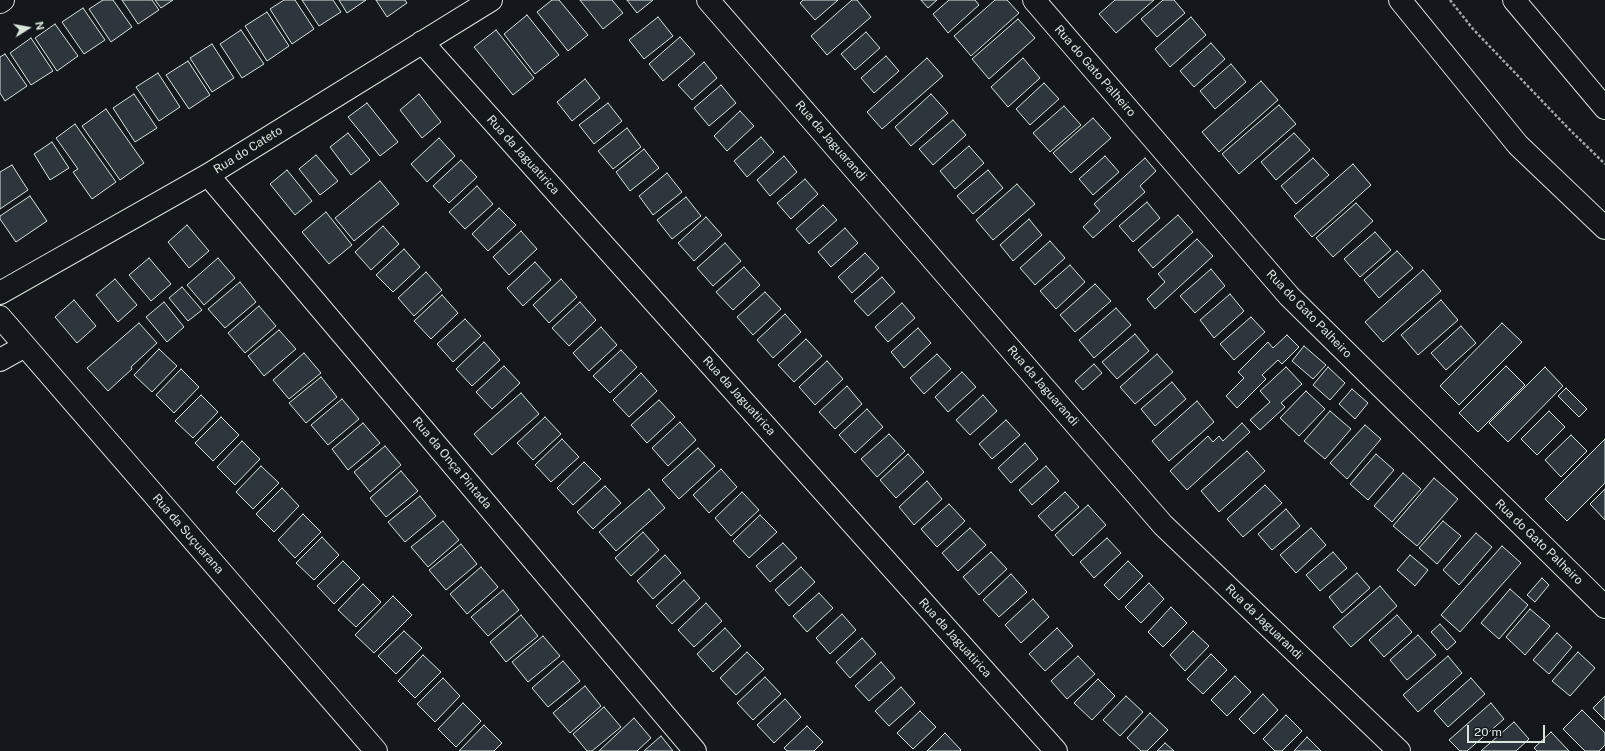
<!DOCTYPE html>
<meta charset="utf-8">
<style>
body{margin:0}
#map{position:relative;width:1605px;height:751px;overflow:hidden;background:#14181c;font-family:"Public Sans",sans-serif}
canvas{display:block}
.north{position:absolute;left:8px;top:8px;width:40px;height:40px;-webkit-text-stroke:3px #14181c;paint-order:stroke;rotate:79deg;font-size:11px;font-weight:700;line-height:16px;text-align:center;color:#d8e6dc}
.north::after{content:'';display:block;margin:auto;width:14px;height:18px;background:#d8e6dc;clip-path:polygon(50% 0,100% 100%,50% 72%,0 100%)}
.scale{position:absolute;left:1467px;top:725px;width:78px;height:18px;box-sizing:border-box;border:2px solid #d8e6dc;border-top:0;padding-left:5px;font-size:12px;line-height:14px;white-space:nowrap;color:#d8e6dc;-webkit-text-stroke:3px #14181c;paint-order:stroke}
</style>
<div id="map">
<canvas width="1605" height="751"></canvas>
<div class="north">N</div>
<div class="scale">20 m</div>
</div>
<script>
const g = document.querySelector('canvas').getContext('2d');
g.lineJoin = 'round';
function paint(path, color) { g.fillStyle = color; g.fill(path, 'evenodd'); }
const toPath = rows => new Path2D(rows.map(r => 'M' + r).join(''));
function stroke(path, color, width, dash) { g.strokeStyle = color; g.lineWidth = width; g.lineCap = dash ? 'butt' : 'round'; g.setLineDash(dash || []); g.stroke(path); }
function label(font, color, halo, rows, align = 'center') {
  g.font = font + ' "Public Sans",sans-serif'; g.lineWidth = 3; g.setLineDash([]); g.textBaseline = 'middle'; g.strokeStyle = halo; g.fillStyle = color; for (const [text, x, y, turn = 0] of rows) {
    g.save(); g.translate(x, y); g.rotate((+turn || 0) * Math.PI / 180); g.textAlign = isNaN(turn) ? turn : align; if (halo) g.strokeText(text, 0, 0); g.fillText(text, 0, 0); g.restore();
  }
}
const building = toPath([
 [103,0,113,0,132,27,111,42,89,9,103,0],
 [122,0,152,0,159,10,138,24,122,0],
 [155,0,173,0,161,8,155,0],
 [284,0,295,0,314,29,292,44,270,9,284,0],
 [302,0,333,0,341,12,319,26,302,0],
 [339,0,366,0,347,13,339,0],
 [376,0,405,0,407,3,387,17,376,0],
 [552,0,559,0,588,35,568,51,537,12,552,0],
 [580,0,612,0,623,13,603,29,580,0],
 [627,0,653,0,637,13,627,0],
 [803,0,838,0,815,20,800,3,803,0],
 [852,0,857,0,871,17,827,55,811,36,852,0],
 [921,0,937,0,928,8,921,0],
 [949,0,975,0,979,5,948,33,933,14,949,0],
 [995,0,1007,0,1019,13,971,56,954,36,995,0],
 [1115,0,1154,0,1116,33,1099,14,1115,0],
 [1163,0,1174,0,1185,13,1157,37,1141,19,1163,0],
 [83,8,105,40,84,54,62,22,83,8],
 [267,12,289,46,267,61,245,26,267,12],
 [527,15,559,55,535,74,504,34,527,15],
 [658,17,673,36,644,59,629,40,658,17],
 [1191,17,1206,35,1170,67,1155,49,1191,17],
 [1018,19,1035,38,989,79,972,59,1018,19],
 [55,24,78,56,57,71,35,38,55,24],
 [241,30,264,64,242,78,220,44,241,30],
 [496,30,534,78,513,95,474,47,496,30],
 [866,32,880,48,855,70,841,54,866,32],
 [680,37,695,54,663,81,649,64,680,37],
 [31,38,53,71,31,85,10,53,31,38],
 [1211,43,1225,59,1194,87,1180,71,1211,43],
 [212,44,234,78,212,92,190,58,212,44],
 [5,54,27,86,5,101,0,93,0,57,5,54],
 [886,56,899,71,874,93,861,78,886,56],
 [927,58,943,76,882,129,867,112,927,58],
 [1023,58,1040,78,1008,107,991,87,1023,58],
 [188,61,210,95,189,109,166,75,188,61],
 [704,62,717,78,692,100,678,85,704,62],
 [1231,64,1246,82,1215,109,1200,91,1231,64],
 [158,73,180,107,159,121,136,87,158,73],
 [585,79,600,98,572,121,557,102,585,79],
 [1261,81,1278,100,1219,152,1202,132,1261,81],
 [1044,83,1059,99,1030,125,1016,109,1044,83],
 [721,85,736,103,709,126,694,108,721,85],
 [134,94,157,128,135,142,113,108,134,94],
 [419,94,441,122,422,138,400,110,419,94],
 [931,94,948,113,911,146,895,127,931,94],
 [367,103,398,142,380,156,348,117,367,103],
 [608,103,622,121,594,144,579,125,608,103],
 [1279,105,1296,124,1239,174,1222,154,1279,105],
 [1064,106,1081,125,1050,152,1033,133,1064,106],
 [106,109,144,163,120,180,82,126,106,109],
 [740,111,754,126,727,151,714,136,740,111],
 [1093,118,1111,138,1071,173,1053,153,1093,118],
 [953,120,966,135,933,165,919,149,953,120],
 [75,124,116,182,92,199,73,172,78,169,56,138,75,124],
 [627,128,641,147,613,169,598,151,627,128],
 [348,133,370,160,351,175,330,147,348,133],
 [1294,133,1310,150,1276,180,1261,162,1294,133],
 [761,137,774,152,747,177,734,161,761,137],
 [439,138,455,156,427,182,411,164,439,138],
 [52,142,69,168,50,180,34,154,52,142],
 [969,146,984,163,955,189,940,171,969,146],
 [644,149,659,168,630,191,616,172,644,149],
 [316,155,338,181,320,195,299,169,316,155],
 [784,156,797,172,770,196,757,180,784,156],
 [1105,156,1119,172,1093,195,1079,179,1105,156],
 [1145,158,1156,171,1140,186,1145,192,1093,238,1083,227,1100,211,1094,204,1145,158],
 [1313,158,1329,175,1296,204,1281,186,1313,158],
 [461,160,477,177,449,203,433,186,461,160],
 [1353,164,1371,185,1312,237,1294,216,1353,164],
 [12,165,28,190,0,209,0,172,12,165],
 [287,170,312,201,295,215,270,184,287,170],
 [988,170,1003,188,973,214,957,196,988,170],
 [667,173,682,192,653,215,639,196,667,173],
 [805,179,818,194,791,219,777,203,805,179],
 [380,181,399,204,354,241,335,218,380,181],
 [1017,184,1035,204,993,240,976,220,1017,184],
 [477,186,493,204,465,229,449,212,477,186],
 [30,196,47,221,16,242,0,219,0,216,30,196],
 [686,197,701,216,672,239,657,220,686,197],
 [1147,202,1160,218,1133,242,1119,226,1147,202],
 [1356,203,1373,221,1333,257,1316,238,1356,203],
 [823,205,837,220,809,244,796,229,823,205],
 [499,208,516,225,488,251,472,234,499,208],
 [326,212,352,245,329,264,302,232,326,212],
 [1178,215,1193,232,1153,268,1138,250,1178,215],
 [706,217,722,235,694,261,678,243,706,217],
 [1029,219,1042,235,1013,261,1000,245,1029,219],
 [187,225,209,251,189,268,168,242,187,225],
 [383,226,399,244,371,270,355,252,383,226],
 [845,228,858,243,831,267,818,252,845,228],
 [521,231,537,249,509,275,493,257,521,231],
 [1375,232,1391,250,1360,277,1344,259,1375,232],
 [1197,239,1213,256,1155,309,1147,299,1165,282,1158,274,1197,239],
 [1050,241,1065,258,1035,285,1020,268,1050,241],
 [725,243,741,261,713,286,697,268,725,243],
 [404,249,420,267,393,292,376,275,404,249],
 [1397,251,1413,268,1379,298,1364,280,1397,251],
 [865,253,879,268,852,293,838,277,865,253],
 [149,258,171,284,151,301,129,275,149,258],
 [218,258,235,278,204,305,187,285,218,258],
 [535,262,551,280,523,306,507,288,535,262],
 [1070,265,1085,282,1056,309,1040,291,1070,265],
 [744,267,760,285,733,310,716,292,744,267],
 [1211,269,1225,286,1195,313,1180,296,1211,269],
 [1423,270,1441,291,1383,342,1365,322,1423,270],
 [426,272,442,290,414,316,398,298,426,272],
 [882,277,895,292,868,316,854,301,882,277],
 [115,279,137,305,118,322,96,295,115,279],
 [561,279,577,297,549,323,533,305,561,279],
 [240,282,256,302,225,328,208,309,240,282],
 [1095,284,1111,301,1075,332,1060,315,1095,284],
 [182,287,202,310,188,321,169,298,182,287],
 [765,292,781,309,753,335,737,317,765,292],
 [1230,294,1244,311,1214,338,1200,320,1230,294],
 [442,295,458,313,431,339,414,321,442,295],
 [74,300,96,326,77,343,55,317,74,300],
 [1441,300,1458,320,1418,355,1401,335,1441,300],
 [164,302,184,327,167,342,146,317,164,302],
 [580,302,596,320,569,346,552,328,580,302],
 [902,303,915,318,888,342,875,327,902,303],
 [259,306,276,326,245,353,228,333,259,306],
 [1116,308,1131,325,1094,358,1079,340,1116,308],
 [785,314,801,332,773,358,757,340,785,314],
 [1251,317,1265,332,1234,360,1220,344,1251,317],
 [465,319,481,336,453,362,437,344,465,319],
 [139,323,157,343,131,367,132,369,108,391,87,368,139,323],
 [1502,323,1522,342,1459,405,1440,386,1502,323],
 [1461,326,1476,343,1446,370,1431,353,1461,326],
 [601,327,617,345,589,371,573,353,601,327],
 [918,328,931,343,904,368,891,352,918,328],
 [279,330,296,349,264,376,248,356,279,330],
 [1135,334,1149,351,1117,379,1102,362,1135,334],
 [1287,335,1299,347,1282,364,1278,360,1262,375,1266,379,1237,408,1226,396,1244,378,1238,372,1268,342,1273,348,1287,335],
 [806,339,822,356,794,382,778,365,806,339],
 [484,342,500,360,472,386,456,369,484,342],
 [1304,346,1326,365,1313,379,1292,361,1304,346],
 [159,349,177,366,152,392,134,375,159,349],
 [621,350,637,367,610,393,593,376,621,350],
 [304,353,321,373,289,399,273,380,304,353],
 [937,354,951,369,924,394,910,378,937,354],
 [1157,354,1173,372,1135,404,1120,387,1157,354],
 [827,361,843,379,815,405,799,387,827,361],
 [1094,364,1102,373,1083,390,1075,381,1094,364],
 [504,366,520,383,492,409,476,392,504,366],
 [1506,366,1525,385,1478,432,1459,413,1506,366],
 [1286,367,1302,384,1281,403,1285,407,1260,430,1250,420,1270,402,1260,391,1286,367],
 [1328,367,1345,383,1330,400,1313,385,1328,367],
 [1545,367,1563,386,1508,442,1489,423,1545,367],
 [181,369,199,387,174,413,156,395,181,369],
 [962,372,976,387,948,412,935,397,962,372],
 [641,373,657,391,629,417,613,400,641,373],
 [321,377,337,397,306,423,289,403,321,377],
 [1172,382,1186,399,1155,426,1141,409,1172,382],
 [847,386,862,404,835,429,819,412,847,386],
 [1566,388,1587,409,1579,417,1558,396,1566,388],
 [1352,389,1368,403,1355,419,1339,404,1352,389],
 [1306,391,1325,409,1299,436,1280,418,1306,391],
 [521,393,539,414,492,455,474,434,521,393],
 [201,395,218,412,193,438,175,421,201,395],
 [983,395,997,411,970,435,956,420,983,395],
 [342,399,359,419,328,445,311,425,342,399],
 [659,400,675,417,647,443,631,425,659,400],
 [1197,401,1214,422,1169,461,1152,441,1197,401],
 [867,409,883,427,855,453,839,435,867,409],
 [1330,411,1351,429,1325,459,1304,441,1330,411],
 [1549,411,1565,427,1537,455,1521,439,1549,411],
 [221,417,239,435,213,461,195,443,221,417],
 [545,417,561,434,533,460,517,443,545,417],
 [1006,420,1020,435,992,459,979,444,1006,420],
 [680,422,696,440,668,466,652,448,680,422],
 [363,423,380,443,348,470,332,449,363,423],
 [1242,423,1250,432,1187,490,1170,471,1208,436,1213,442,1219,436,1223,441,1242,423],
 [1365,425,1381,439,1347,479,1330,463,1365,425],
 [889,434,905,451,877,477,861,459,889,434],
 [1571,435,1587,451,1561,477,1545,460,1571,435],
 [562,439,579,457,551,482,535,465,562,439],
 [1605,439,1605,483,1567,521,1545,499,1605,439],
 [242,441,260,459,235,485,217,467,242,441],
 [1025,443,1038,459,1011,483,998,468,1025,443],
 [385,446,401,465,370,492,354,472,385,446],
 [698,448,715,466,679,499,662,480,698,448],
 [1247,451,1265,471,1219,512,1201,491,1247,451],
 [908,454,924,472,896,498,880,480,908,454],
 [1376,454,1394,470,1368,500,1350,484,1376,454],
 [584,462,601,479,573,505,557,488,584,462],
 [261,466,279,483,253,509,236,492,261,466],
 [1046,466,1059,481,1032,505,1019,490,1046,466],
 [721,469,737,487,709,513,693,495,721,469],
 [401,471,418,491,386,517,370,498,401,471],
 [1403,473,1421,489,1392,522,1374,506,1403,473],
 [1434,478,1458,499,1417,546,1393,526,1434,478],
 [927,481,942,499,914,525,899,507,927,481],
 [1265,485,1282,503,1243,537,1227,519,1265,485],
 [605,486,621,503,593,529,577,512,605,486],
 [282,488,299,506,274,532,256,514,282,488],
 [649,489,665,508,616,551,599,532,649,489],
 [1605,489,1605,520,1590,504,1605,489],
 [742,492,759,510,731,536,715,518,742,492],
 [1065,492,1079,507,1052,531,1038,516,1065,492],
 [420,496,436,516,405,542,388,522,420,496],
 [949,504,965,521,937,547,921,529,949,504],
 [1088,505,1106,525,1073,556,1055,535,1088,505],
 [1286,509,1300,526,1272,550,1258,534,1286,509],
 [303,514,321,532,295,558,278,540,303,514],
 [760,515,777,532,749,558,733,541,760,515],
 [443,521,459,540,428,567,411,547,443,521],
 [1443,521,1461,536,1437,564,1419,548,1443,521],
 [970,528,986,545,958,571,942,553,970,528],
 [1311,528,1326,545,1296,573,1280,555,1311,528],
 [643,532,659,550,631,576,615,558,643,532],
 [1476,533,1492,547,1459,585,1443,570,1476,533],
 [322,537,339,555,314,580,296,563,322,537],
 [1107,538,1121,553,1094,578,1080,562,1107,538],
 [783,543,797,558,770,582,756,566,783,543],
 [461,544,477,564,446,590,429,570,461,544],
 [1502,546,1521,563,1460,632,1441,615,1502,546],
 [991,552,1007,569,979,595,963,577,991,552],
 [1333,552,1347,568,1320,591,1306,575,1333,552],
 [665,555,681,573,653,599,637,581,665,555],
 [1410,555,1428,570,1415,586,1397,570,1410,555],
 [343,561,360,578,334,604,317,586,343,561],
 [1128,561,1143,576,1119,600,1104,585,1128,561],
 [481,567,498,587,467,614,450,594,481,567],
 [801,567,815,582,789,606,775,590,801,567],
 [1357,573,1370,588,1342,613,1329,597,1357,573],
 [1011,574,1027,592,999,617,983,600,1011,574],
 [1542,578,1549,585,1535,602,1527,595,1542,578],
 [684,580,700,598,672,624,656,606,684,580],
 [1149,583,1164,599,1141,623,1125,607,1149,583],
 [363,584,381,602,356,627,338,610,363,584],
 [1380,586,1397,606,1351,647,1333,627,1380,586],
 [1510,589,1528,605,1499,639,1481,623,1510,589],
 [503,590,519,610,488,636,471,617,503,590],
 [819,593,833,608,807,632,793,616,819,593],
 [393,596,412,615,374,653,355,635,393,596],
 [1033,599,1049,617,1021,643,1005,625,1033,599],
 [706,603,722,621,694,647,678,630,706,603],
 [1171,607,1187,623,1163,647,1148,632,1171,607],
 [1530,609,1550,626,1525,655,1506,637,1530,609],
 [842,614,856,630,830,654,816,638,842,614],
 [521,615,538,636,506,662,490,642,521,615],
 [1397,615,1412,632,1384,657,1369,640,1397,615],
 [1440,624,1456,642,1447,650,1431,632,1440,624],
 [725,628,741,646,713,672,697,654,725,628],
 [1057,628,1073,646,1045,671,1029,654,1057,628],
 [404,631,422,648,396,674,378,656,404,631],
 [1193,631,1209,646,1185,671,1170,655,1193,631],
 [1557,633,1572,647,1549,674,1533,660,1557,633],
 [1418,635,1436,655,1407,680,1390,660,1418,635],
 [543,636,560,656,528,682,512,662,543,636],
 [862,638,876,654,850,678,836,662,862,638],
 [747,652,764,669,736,695,720,678,747,652],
 [1578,652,1595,668,1570,696,1552,681,1578,652],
 [1211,654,1227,670,1203,694,1187,679,1211,654],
 [423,655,441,672,415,698,398,681,423,655],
 [1078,656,1095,674,1067,699,1051,681,1078,656],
 [1448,656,1462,673,1418,712,1403,695,1448,656],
 [563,661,580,681,548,707,532,688,563,661],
 [881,662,895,678,869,701,855,686,881,662],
 [1235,676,1251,692,1227,716,1211,700,1235,676],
 [765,677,781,694,753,720,737,703,765,677],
 [443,678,460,696,435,722,417,704,443,678],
 [1471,678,1485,694,1448,727,1434,711,1471,678],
 [1098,679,1115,696,1092,720,1074,703,1098,679],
 [585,686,601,706,570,733,553,713,585,686],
 [901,687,915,703,889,726,875,711,901,687],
 [1263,694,1278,710,1254,734,1239,719,1263,694],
 [1126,696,1143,712,1120,736,1103,720,1126,696],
 [1605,696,1605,720,1593,708,1605,696],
 [785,699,801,717,774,743,757,725,785,699],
 [463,703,481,721,456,747,438,729,463,703],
 [1491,703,1504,719,1467,751,1460,751,1449,740,1491,703],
 [604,707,621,727,592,751,587,751,573,734,604,707],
 [1582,710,1605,733,1605,745,1599,751,1585,751,1563,729,1582,710],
 [920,711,936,727,913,749,897,733,920,711],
 [1150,713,1168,730,1147,751,1141,751,1127,738,1150,713],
 [1286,715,1302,731,1282,751,1275,751,1263,739,1286,715],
 [634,718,651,738,637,751,599,751,634,718],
 [1514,722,1529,739,1516,751,1481,751,1514,722],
 [484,725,502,743,494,751,459,751,484,725],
 [807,726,823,742,814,751,787,751,784,748,807,726],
 [1551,732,1569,751,1537,751,1534,748,1551,732],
 [945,733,961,750,960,751,927,751,945,733],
 [661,736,673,751,644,751,661,736],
 [1307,737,1321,751,1294,751,1307,737],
 [1165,743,1174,751,1157,751,1165,743]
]);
const path = toPath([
 [1450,0,1473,29,1569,129,1605,164]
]);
const minor = toPath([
 [708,0,1163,525,1399,751],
 [1034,0,1289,296,1605,607],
 [1400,0,1518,145,1605,228],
 [1514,0,1605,108],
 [0,2,3,0],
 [422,42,1056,751],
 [208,175,695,751],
 [0,293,208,175,491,0],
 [0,317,376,751],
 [0,360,25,346]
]);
const streetNames = [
 ["Rua do Gato Palheiro",1095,71,49],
 ["Rua da Jaguarandi",831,141,49],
 ["Rua do Cateto",248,150,-32],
 ["Rua da Jaguatirica",523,155,48],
 ["Rua do Gato Palheiro",1309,314,46],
 ["Rua da Jaguarandi",1043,386,49],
 ["Rua da Jaguatirica",739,396,48],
 ["Rua da Onça Pintada",452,463,50],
 ["Rua da Suçuarana",188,534,49],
 ["Rua do Gato Palheiro",1539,542,44],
 ["Rua da Jaguarandi",1264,622,44],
 ["Rua da Jaguatirica",955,638,48]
];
paint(building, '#2c363c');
stroke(building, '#d8e6dc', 1);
stroke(minor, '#d8e6dc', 24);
stroke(path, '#9da8a2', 2.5, [3, 2]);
stroke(minor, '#14181c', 22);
label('12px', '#d8e6dc', '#14181c', streetNames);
</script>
